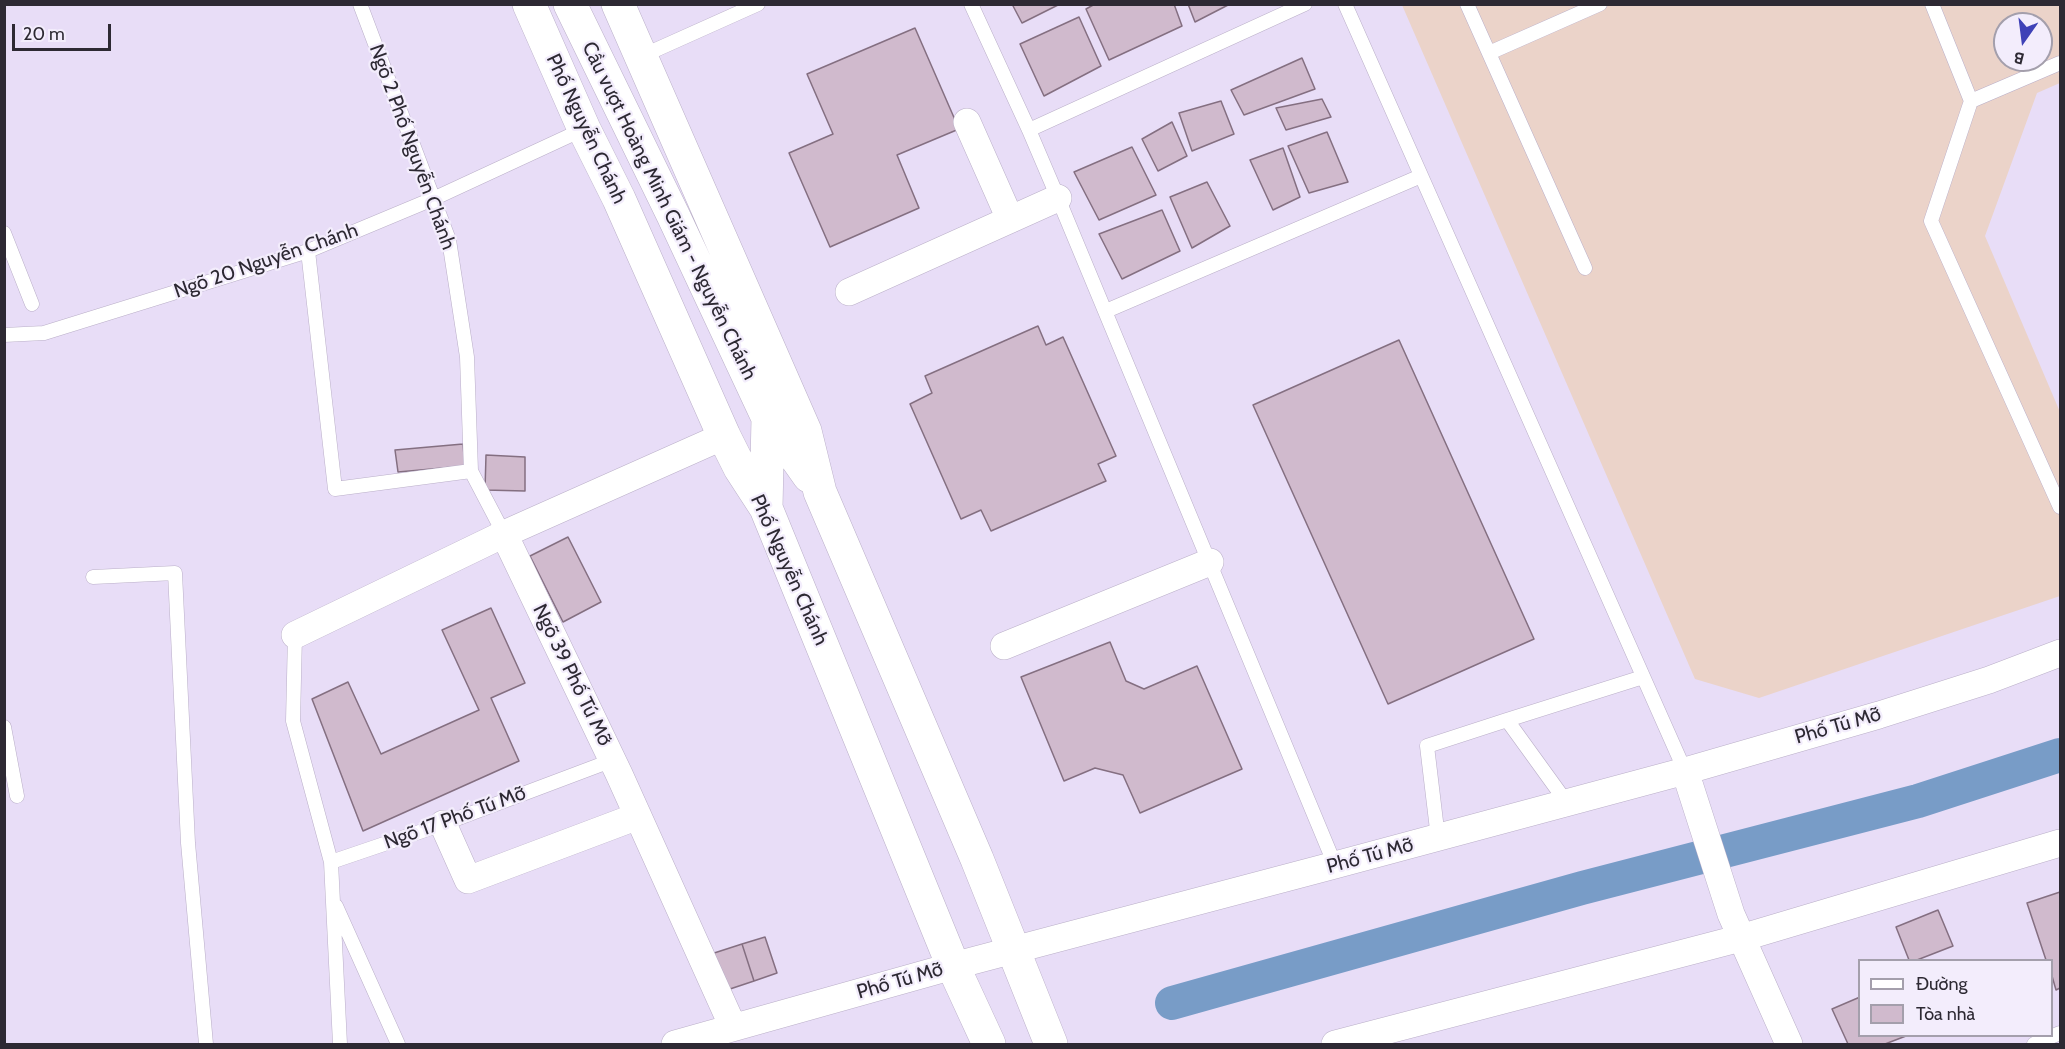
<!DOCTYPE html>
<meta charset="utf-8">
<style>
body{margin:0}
#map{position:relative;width:2065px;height:1049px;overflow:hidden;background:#e8ddf7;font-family:Cabin,sans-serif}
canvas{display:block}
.frame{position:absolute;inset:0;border:6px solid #2d2933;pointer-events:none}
.legend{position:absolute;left:1858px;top:959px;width:195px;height:78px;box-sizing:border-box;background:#f3edfc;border:2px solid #a49fac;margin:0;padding:8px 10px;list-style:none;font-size:18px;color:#2d2933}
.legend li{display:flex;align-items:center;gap:12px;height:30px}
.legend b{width:30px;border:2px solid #a49fac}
.north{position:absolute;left:1993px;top:12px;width:60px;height:60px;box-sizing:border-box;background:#f3edfc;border:2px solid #a49fac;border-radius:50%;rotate:194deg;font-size:16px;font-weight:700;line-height:24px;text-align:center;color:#2d2933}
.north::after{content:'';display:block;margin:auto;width:21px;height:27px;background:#3f42b7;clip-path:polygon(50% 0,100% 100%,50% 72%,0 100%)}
.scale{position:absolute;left:12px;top:24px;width:99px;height:27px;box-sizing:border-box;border:3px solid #2d2933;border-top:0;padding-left:8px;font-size:18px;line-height:21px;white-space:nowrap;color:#2d2933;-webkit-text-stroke:4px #f3edfc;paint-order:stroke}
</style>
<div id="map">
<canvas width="2065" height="1049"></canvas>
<div class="frame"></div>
<ul class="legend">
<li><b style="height:8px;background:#fff"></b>Đường</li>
<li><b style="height:16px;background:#d0bacd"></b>Tòa nhà</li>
</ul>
<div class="north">B</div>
<div class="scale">20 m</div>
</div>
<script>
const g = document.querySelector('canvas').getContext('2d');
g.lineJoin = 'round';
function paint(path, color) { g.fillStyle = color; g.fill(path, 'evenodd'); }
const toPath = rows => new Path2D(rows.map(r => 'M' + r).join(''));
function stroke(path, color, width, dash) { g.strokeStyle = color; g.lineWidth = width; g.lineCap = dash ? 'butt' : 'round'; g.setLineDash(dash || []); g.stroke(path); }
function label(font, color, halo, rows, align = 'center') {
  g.font = font + ' Cabin,sans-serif'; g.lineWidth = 4.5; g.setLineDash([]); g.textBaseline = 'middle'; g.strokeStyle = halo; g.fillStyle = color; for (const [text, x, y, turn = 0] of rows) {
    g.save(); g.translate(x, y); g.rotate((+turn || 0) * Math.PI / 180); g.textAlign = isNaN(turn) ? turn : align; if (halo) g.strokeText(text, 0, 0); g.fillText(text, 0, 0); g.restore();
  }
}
const commercial = toPath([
 [1402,5,2060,5,2060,83,2037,93,1985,236,2060,412,2060,596,1759,698,1695,679],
 [2005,24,2041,24,2041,60,2005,60]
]);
const canal = toPath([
 [1172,1003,1582,888,1918,801,2060,755]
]);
const building = toPath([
 [1012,4,1060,4,1022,23,1012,4],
 [1095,4,1174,4,1182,26,1109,60,1086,9,1095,4],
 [1188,4,1230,4,1195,22,1188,4],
 [1079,17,1101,66,1044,96,1020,44,1079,17],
 [915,28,959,129,897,155,919,208,830,247,789,153,833,134,807,74,915,28],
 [1302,58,1315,89,1244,115,1231,90,1302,58],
 [1322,99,1331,117,1286,130,1276,108,1322,99],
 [1221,101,1234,134,1192,151,1179,113,1221,101],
 [1172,122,1187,156,1158,171,1142,139,1172,122],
 [1327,132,1348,182,1309,193,1288,146,1327,132],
 [1132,147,1156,195,1099,220,1074,172,1132,147],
 [1283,148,1300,197,1273,210,1250,160,1283,148],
 [1207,182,1230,226,1192,248,1170,197,1207,182],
 [1162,210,1180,251,1122,279,1099,234,1162,210],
 [1038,326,1046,345,1063,337,1116,456,1098,464,1106,481,991,531,981,510,961,519,910,404,932,393,925,376,1038,326],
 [1399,340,1534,639,1388,704,1253,405,1399,340],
 [463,444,465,466,398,472,395,450,463,444],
 [486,455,525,457,525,491,485,490,486,455],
 [568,537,601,602,563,622,530,556,568,537],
 [491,608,525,683,491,698,519,761,363,831,312,699,348,682,381,754,479,710,442,630,491,608],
 [1110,642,1126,681,1144,689,1197,666,1242,769,1140,813,1123,775,1095,768,1064,781,1021,677,1110,642],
 [2060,892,2060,988,2056,990,2052,976,2052,960,2046,960,2027,903,2060,892],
 [1938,910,1953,946,1917,960,1909,960,1896,927,1938,910],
 [765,937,777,973,754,981,742,944,765,937],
 [742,944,754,981,721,992,708,955,742,944],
 [1860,997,1860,1036,1906,1036,1885,1044,1848,1044,1832,1009,1860,997]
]);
const lane = toPath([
 [360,4,449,240,467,357,471,471,504,534],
 [971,4,1029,130,1058,198,1335,865],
 [1345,4,1685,771],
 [1467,4,1585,268],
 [1932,4,1971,101,1931,221,2060,507],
 [1489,53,1600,4],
 [642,56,758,4],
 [1971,101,2060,63],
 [1029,130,1305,4],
 [4,233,32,304],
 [308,251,335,489,471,471],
 [1106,311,1421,176],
 [4,335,44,333,308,251,435,198,584,129],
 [93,577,175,573,188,843,206,1044],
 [295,635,293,721,331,862],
 [1507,720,1643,677],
 [4,727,17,796],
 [1438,838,1427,746,1507,720,1567,803],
 [336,906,398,1044],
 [340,1044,331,862,443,824,613,760],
 [2034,1044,2060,1033]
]);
const street = toPath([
 [967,122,1010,219],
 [849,292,1058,198],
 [504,534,619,774,733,1027],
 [295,635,504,534,724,436],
 [1004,646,1210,562],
 [1685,771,1731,914,1789,1044],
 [443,824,468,880,638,816],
 [675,1044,953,966,1335,865,1685,771,1879,715,1989,680,2060,653],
 [1335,1044,1741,938,2060,843]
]);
const secondary = toPath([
 [529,4,584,129,619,199,724,436,740,468,766,508,953,966,989,1044],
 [570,4,673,215,768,418,809,476],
 [618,4,805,431,820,492,977,859,1051,1044],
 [766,508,768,418]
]);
const streetNames = [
 ["Phố Nguyễn Chánh",586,129,65],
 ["Ngõ 2 Phố Nguyễn Chánh",412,147,70],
 ["Cầu vượt Hoàng Minh Giám - Nguyễn Chánh",669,211,64],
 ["Ngõ 20 Nguyễn Chánh",266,261,-19],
 ["Phố Nguyễn Chánh",789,570,66],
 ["Ngõ 39 Phố Tú Mỡ",572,675,64],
 ["Phố Tú Mỡ",1838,726,-16],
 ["Ngõ 17 Phố Tú Mỡ",455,818,-20],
 ["Phố Tú Mỡ",1370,856,-15],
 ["Phố Tú Mỡ",900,981,-16]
];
paint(commercial, '#ebd3c9');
stroke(canal, '#789cc7', 34);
paint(building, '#d0bacd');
stroke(building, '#846f81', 1.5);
stroke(lane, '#baafc8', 15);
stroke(street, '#baafc8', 28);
stroke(secondary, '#baafc8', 34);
stroke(lane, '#fff', 14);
stroke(street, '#fff', 27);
stroke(secondary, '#fff', 33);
label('20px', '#2d2933', '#f3edfc', streetNames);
</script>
